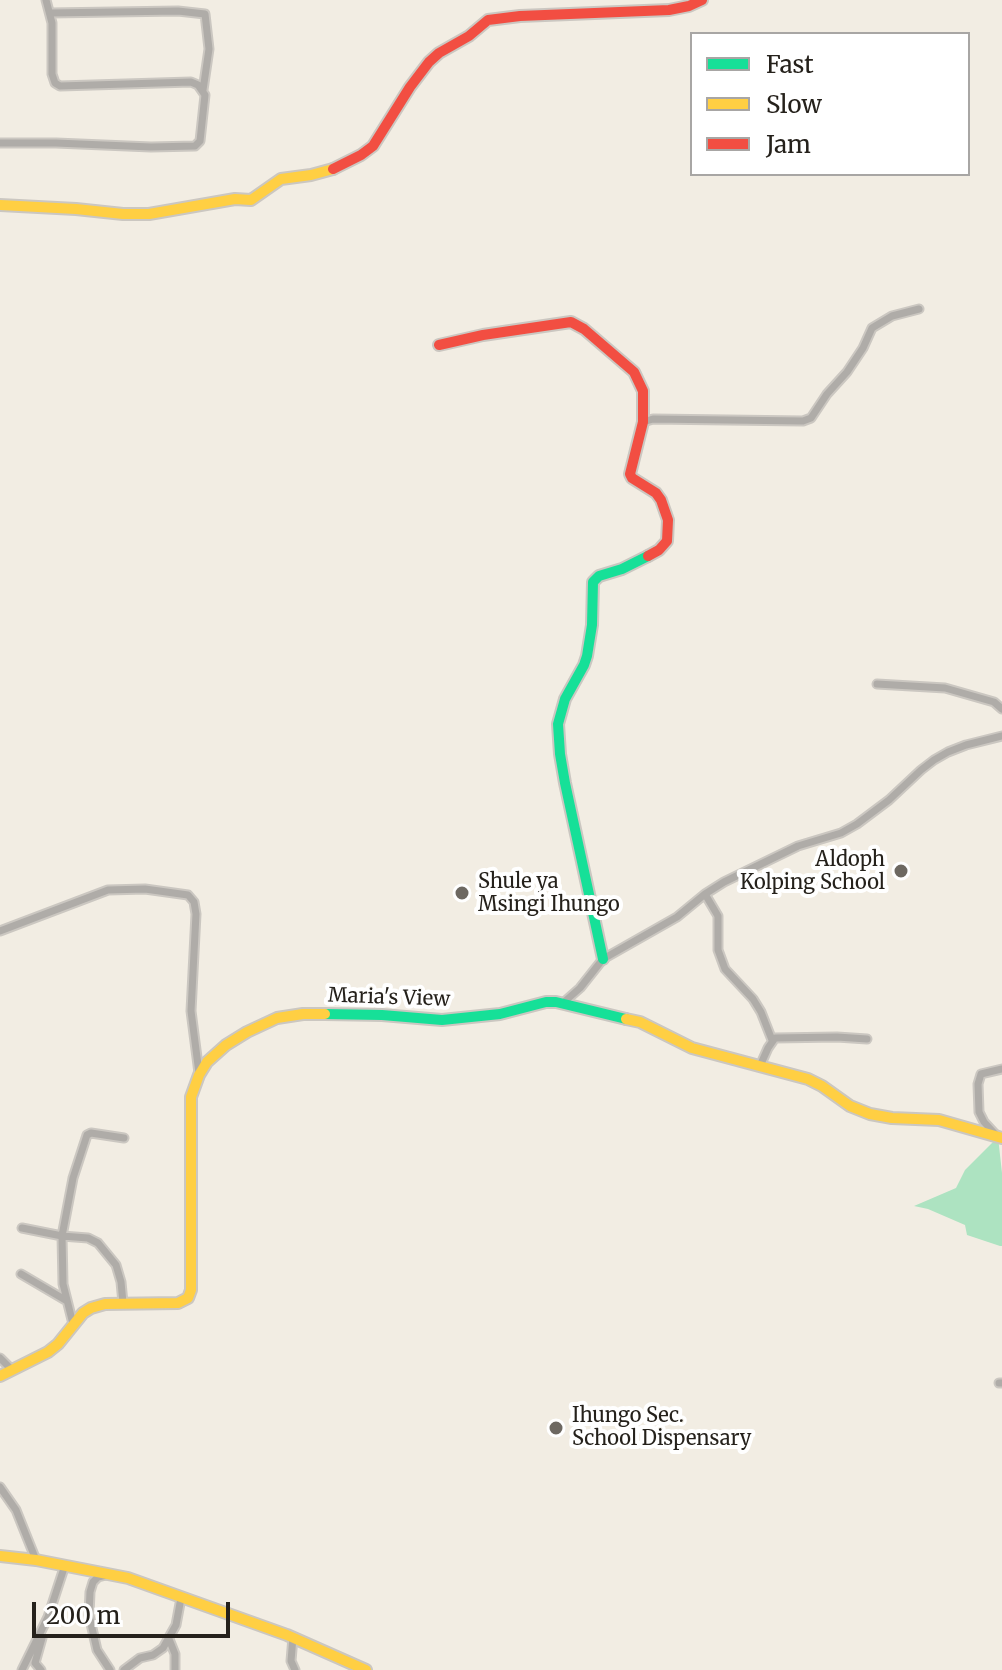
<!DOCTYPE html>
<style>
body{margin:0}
#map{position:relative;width:1002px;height:1670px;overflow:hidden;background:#f2ede3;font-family:Merriweather,serif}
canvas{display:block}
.legend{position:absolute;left:690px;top:32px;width:280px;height:144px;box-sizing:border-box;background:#fff;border:2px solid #a8a6a4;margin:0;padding:10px 14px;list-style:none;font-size:24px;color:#25211b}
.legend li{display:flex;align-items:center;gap:16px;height:40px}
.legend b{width:40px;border:2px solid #a8a6a4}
.scale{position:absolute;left:32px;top:1602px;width:198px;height:36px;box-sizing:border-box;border:4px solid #25211b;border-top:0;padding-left:10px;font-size:24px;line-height:28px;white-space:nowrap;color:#25211b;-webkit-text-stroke:6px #fff;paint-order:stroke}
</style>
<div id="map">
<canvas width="1002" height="1670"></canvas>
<ul class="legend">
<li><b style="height:10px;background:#16e098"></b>Fast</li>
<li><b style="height:10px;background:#ffcf43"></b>Slow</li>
<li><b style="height:10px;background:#f24e42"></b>Jam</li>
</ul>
<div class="scale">200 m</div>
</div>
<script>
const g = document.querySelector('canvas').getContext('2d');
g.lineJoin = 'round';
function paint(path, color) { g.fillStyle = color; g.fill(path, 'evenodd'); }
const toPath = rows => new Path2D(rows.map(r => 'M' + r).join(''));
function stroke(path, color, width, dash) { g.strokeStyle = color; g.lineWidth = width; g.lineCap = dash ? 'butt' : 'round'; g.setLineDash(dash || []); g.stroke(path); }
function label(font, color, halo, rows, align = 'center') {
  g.font = font + ' Merriweather,serif'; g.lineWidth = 8; g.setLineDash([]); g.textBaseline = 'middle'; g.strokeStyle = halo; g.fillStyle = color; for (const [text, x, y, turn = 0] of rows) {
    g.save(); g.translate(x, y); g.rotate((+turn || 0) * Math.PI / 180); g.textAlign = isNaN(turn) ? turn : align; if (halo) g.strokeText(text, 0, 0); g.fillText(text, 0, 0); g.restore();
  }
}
const green = toPath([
 [998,1137,1002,1173,1002,1246,1000,1246,967,1235,965,1225,928,1209,914,1206,956,1188,965,1170]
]);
const street = toPath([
 [50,13,178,11,205,14,209,49,203,90],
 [0,143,56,143,151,147,195,146,200,141,205,95,198,85,191,82,60,86,55,83,52,74,52,23,46,0],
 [643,422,653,419,803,421,811,418,827,394,847,372,863,348,872,328,892,316,919,309],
 [877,684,945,688,994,702,1002,709],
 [705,894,718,916,718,950,725,969,753,999,761,1012,772,1040],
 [0,931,108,890,145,889,188,895,194,902,196,914,191,1011,199,1073],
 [563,1003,580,988,603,959,677,917,705,894,724,882,798,846,841,833,857,824,889,800,921,770,934,760,948,752,966,745,1002,736],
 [760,1066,768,1048,775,1038,837,1037,867,1039],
 [996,1135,984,1122,979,1112,978,1084,981,1074,1002,1069],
 [22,1228,62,1236,88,1238,98,1243,116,1265,121,1282,123,1303],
 [21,1274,67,1301],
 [73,1324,63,1284,62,1236,73,1178,87,1135,91,1133,124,1138],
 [0,1358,12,1370],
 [999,1383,1002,1383],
 [0,1487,16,1510,36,1560],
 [106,1575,98,1577,93,1582,90,1592,89,1615,97,1650,110,1670],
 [293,1637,291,1661,295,1670],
 [169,1639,175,1654,175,1670],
 [22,1670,48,1617,65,1565],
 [41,1670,35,1663,42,1638],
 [124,1670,140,1658,153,1655,163,1648,176,1625,181,1598]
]);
const fast = toPath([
 [603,959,565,783,560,754,558,724,565,699,584,665,587,656,592,625,593,582,599,576,622,569,648,556],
 [325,1014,382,1015,442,1020,500,1014,546,1002,556,1002,626,1019]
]);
const slow = toPath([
 [0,205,76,209,123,214,149,214,235,199,251,200,281,179,311,175,333,169],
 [626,1019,640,1022,692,1048,808,1079,822,1086,850,1106,870,1114,892,1118,939,1120,1002,1138],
 [0,1376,48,1352,58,1344,83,1313,91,1308,105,1304,178,1303,188,1298,191,1290,191,1097,199,1075,207,1062,226,1045,247,1032,277,1018,303,1014,325,1014],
 [0,1556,36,1560,128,1578,287,1635,366,1670]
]);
const jam = toPath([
 [333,169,361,155,373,146,410,87,429,62,439,53,469,36,488,20,520,16,669,10,689,6,702,0],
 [439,345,483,335,571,322,584,329,634,372,643,391,643,422,630,474,632,478,656,493,661,500,668,520,667,541,659,550,648,556]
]);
const markers = [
 [901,871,8,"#6d6861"],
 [462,893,8,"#6d6861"],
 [556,1428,8,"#6d6861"]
];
const poiNames = [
 ["Aldoph",885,860,"right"],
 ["Kolping School",885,883,"right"],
 ["Shule ya",478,882],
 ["Msingi Ihungo",478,905],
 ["Ihungo Sec.",572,1416],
 ["School Dispensary",572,1439]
];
const streetNames = [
 ["Maria's View",389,998,2]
];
paint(green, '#ade3c1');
stroke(street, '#cbc7c1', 11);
stroke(fast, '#cbc7c1', 14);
stroke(slow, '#cbc7c1', 14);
stroke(jam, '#cbc7c1', 14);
stroke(street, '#afaca8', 7);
stroke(fast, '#16e098', 10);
stroke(slow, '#ffcf43', 10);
stroke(jam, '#f24e42', 10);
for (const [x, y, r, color] of markers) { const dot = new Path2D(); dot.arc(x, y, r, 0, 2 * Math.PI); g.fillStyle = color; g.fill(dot); stroke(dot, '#fff', 3); }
label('20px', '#25211b', '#fff', poiNames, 'left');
label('20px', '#25211b', '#fff', streetNames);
</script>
